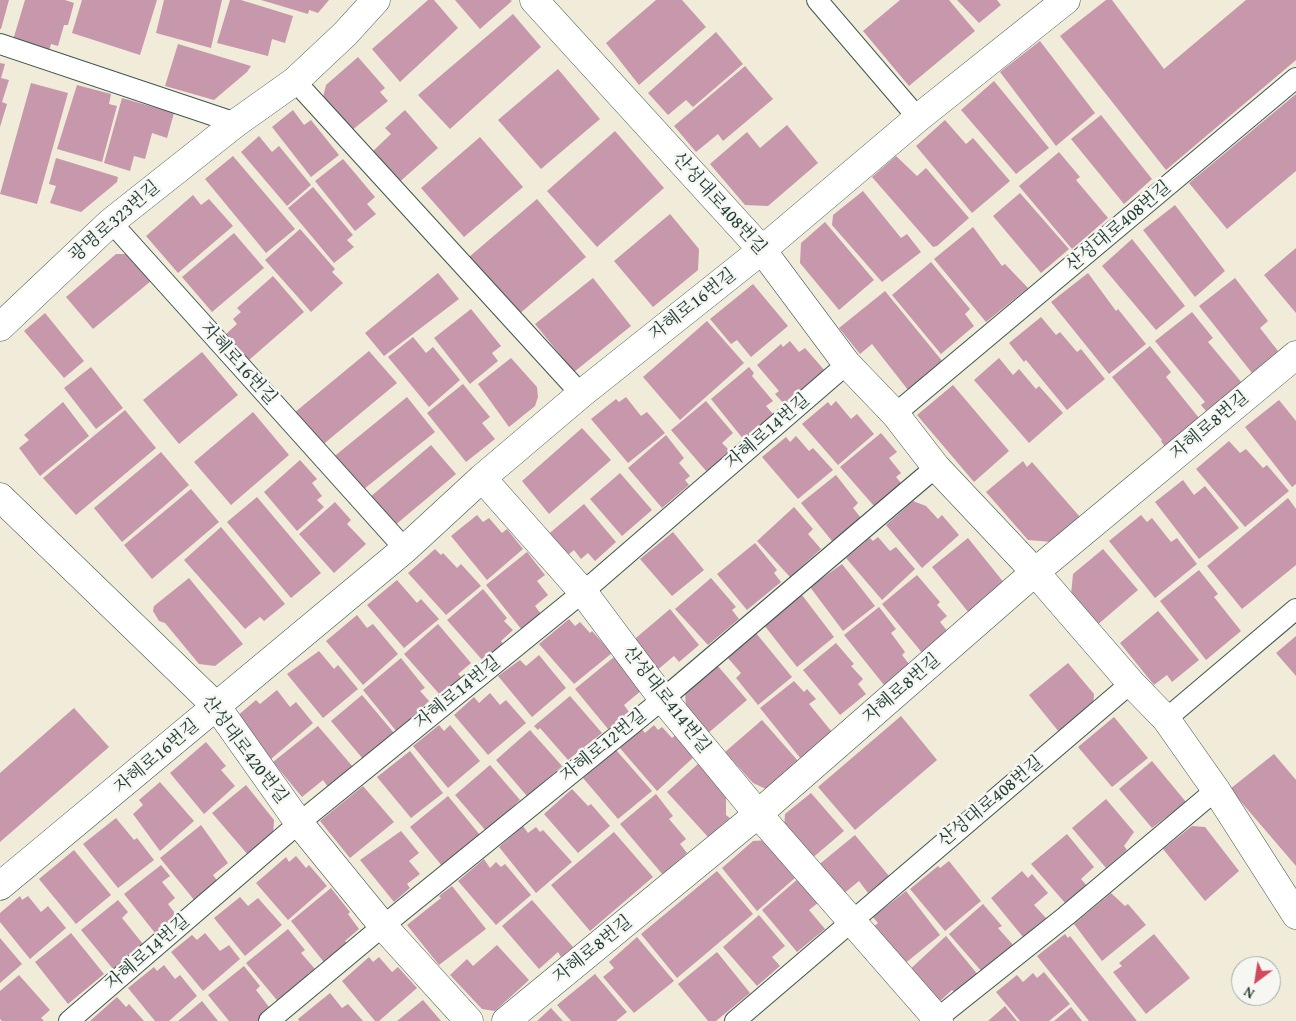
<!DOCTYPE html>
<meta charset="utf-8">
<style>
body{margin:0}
#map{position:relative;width:1296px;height:1021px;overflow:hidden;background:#f0ecd9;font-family:"Gentium Book Plus",serif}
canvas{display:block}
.north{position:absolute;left:1231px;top:956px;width:50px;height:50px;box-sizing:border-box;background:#f6f6f2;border:1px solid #a0aca6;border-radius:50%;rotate:211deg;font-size:14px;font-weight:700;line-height:20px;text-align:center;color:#1f3d34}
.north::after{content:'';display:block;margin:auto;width:18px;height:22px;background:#d1495b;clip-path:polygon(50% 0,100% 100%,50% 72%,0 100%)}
</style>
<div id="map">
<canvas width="1296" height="1021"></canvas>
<div class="north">N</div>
</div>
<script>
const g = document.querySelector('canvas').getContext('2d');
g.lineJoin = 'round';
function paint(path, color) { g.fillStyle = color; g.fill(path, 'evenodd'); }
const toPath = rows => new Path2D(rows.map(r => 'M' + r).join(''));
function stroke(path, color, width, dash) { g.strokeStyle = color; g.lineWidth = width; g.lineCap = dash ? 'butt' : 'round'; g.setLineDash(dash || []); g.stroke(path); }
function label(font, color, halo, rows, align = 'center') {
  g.font = font + ' "Gentium Book Plus","Noto Serif KR",serif'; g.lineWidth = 5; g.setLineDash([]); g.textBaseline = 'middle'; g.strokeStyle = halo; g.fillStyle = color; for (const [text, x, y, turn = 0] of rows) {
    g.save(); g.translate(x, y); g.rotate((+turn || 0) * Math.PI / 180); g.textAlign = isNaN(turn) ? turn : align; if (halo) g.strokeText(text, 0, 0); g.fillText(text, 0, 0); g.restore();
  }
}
const building = toPath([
 [0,0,9,0,1,29,0,29],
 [25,0,65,0,74,3,68,25,64,25,58,46,51,44,49,51,13,40],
 [82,0,157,0,140,55,72,33],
 [164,0,222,0,211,48,156,33],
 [230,0,241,0,293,16,285,43,272,39,268,56,217,43],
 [261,0,329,0,318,13,309,10,308,14],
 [428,0,434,0,458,28,400,82,372,49],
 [455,0,510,0,512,1,480,29],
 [656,0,682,0,706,27,639,85,606,43],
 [900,0,949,0,975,31,909,86,863,31],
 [957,0,997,0,1001,5,979,23],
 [1106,0,1112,0,1164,69,1246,0,1296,0,1296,60,1166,170,1060,36],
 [513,14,541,47,450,129,418,95],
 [716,32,743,64,693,107,686,100,668,115,648,93],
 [1040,41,1095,113,1056,146,1000,72],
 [178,44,251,66,247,72,214,100,165,86],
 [358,57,385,88,380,92,388,101,351,131,323,97,326,85],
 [0,63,5,64,1,78,9,80,2,102,7,104,0,127],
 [745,66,773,99,723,141,718,134,696,152,674,126],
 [558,69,600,119,541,169,498,120],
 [994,81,1049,148,1016,174,961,110],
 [31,83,68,93,37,204,0,194],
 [77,85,111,94,109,104,117,106,102,162,57,149],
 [1296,94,1296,171,1227,229,1189,183],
 [122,98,174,113,167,138,152,133,145,159,134,156,130,171,104,163],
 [293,110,304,125,311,120,339,155,311,177,272,127],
 [405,110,438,148,396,185,371,153,391,134,385,128],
 [1101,115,1152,179,1124,204,1071,139],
 [945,120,966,144,973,138,1010,181,972,213,916,146],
 [787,125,818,163,768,206,745,205,710,164,747,132,760,148],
 [615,131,664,188,597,247,547,191],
 [259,136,272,152,279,146,311,185,287,206,241,152],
 [480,137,523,187,464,237,421,188],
 [1059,152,1080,177,1076,180,1108,218,1072,249,1019,186],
 [233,156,295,229,266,253,205,179],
 [896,156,917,176,926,168,969,218,937,246,933,247,872,177],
 [56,158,118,177,117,182,81,212,50,203,56,186,49,184],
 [343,159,375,197,367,204,376,214,355,231,315,181],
 [313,187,353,235,347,240,354,247,334,263,288,208],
 [863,191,901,238,907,234,921,252,882,282,832,225,833,215],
 [1020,193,1069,249,1041,273,993,216],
 [193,195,201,205,209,199,233,226,178,273,146,236],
 [537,199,586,257,518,315,469,257],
 [1175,205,1225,271,1195,297,1143,230],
 [670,214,699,249,698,270,653,307,614,261],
 [825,222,874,280,839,310,800,263,801,243],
 [973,227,1002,266,1005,264,1028,288,986,322,934,259],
 [300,229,335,269,332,272,343,283,311,312,265,260],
 [234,233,264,268,212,312,182,277],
 [1132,239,1185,306,1156,330,1102,266],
 [1296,248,1296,313,1264,275],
 [116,254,129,254,151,281,93,329,66,297],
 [931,262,970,309,965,314,974,326,941,354,892,295],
 [438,273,459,299,384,356,365,333],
 [1088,273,1116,311,1118,309,1146,344,1109,374,1051,302],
 [273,276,304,312,249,360,226,334,237,324,233,319,241,312,237,308],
 [593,278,631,326,574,372,535,324],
 [1235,278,1268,321,1260,328,1278,351,1252,373,1199,306],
 [753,284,788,326,751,357,737,340,731,344,710,319],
 [885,291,943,362,908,390,872,344,860,354,839,328],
 [471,309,501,346,492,353,498,361,470,384,434,338],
 [1192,312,1213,338,1208,342,1242,383,1206,411,1201,405,1205,402,1155,341],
 [45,313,84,361,64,378,24,331],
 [1041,317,1056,335,1060,332,1077,352,1081,349,1105,379,1067,410,1026,360,1024,362,1009,343],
 [707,321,744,363,680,420,643,377],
 [413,337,426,353,433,347,460,380,429,407,388,357],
 [790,341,799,352,805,348,826,372,786,406,775,394,779,391,757,365,781,344,783,347],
 [1150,346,1171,372,1166,377,1199,418,1165,447,1161,441,1162,440,1112,377],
 [369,351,397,383,320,447,294,413],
 [202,352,238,395,179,444,143,400],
 [511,358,537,387,538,397,535,406,509,427,478,384],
 [999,358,1013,375,1019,369,1036,389,1039,386,1063,413,1029,443,974,380],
 [91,367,123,408,96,429,64,388],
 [749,367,754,373,752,376,773,401,766,406,774,415,744,440,711,399],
 [463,384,490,417,482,423,495,439,466,462,427,413],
 [953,385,1009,451,974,482,917,415],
 [407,397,435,432,359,493,331,459],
 [626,397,641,416,647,412,665,433,628,463,591,419,616,399,619,402],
 [1279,400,1296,421,1296,484,1292,487,1245,427],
 [706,401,733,433,722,443,731,452,707,472,671,430],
 [836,401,851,419,857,414,874,434,838,465,802,424,828,402,831,406],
 [63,402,89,436,40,476,19,448,29,440,24,435],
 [125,410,156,448,76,515,43,478],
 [253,412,289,455,231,505,194,462],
 [582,428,611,460,549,514,522,481],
 [881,433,897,452,889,458,901,473,896,477,901,483,874,506,840,467],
 [666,435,684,458,679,463,690,476,685,480,689,485,662,508,628,468],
 [796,436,809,451,813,448,833,470,798,499,762,457,786,437,790,442],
 [1229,441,1240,453,1246,449,1263,468,1267,465,1289,491,1245,527,1196,469],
 [431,445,456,474,394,526,369,498],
 [161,452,189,485,122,542,94,508],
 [300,460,317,479,312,483,322,496,317,500,324,507,297,531,264,492],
 [1023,461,1027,467,1032,462,1080,517,1052,542,1028,540,986,492],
 [620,473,652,510,622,536,590,499],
 [836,475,858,503,853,508,861,518,832,541,801,503],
 [1183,480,1194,495,1205,486,1239,528,1199,559,1155,502],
 [191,489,219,522,152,579,124,545],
 [257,497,321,573,291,598,227,522],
 [1288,498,1296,509,1296,565,1242,609,1207,566],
 [913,501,926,506,938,519,942,515,959,535,922,568,886,525],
 [335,502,351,520,347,524,366,544,334,573,299,534],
 [584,504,616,542,595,561,588,553,581,559,574,550,563,559,545,537],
 [794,507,813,529,808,534,821,549,790,577,757,541],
 [477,515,483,522,489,518,502,533,507,529,523,549,487,580,451,536],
 [1141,515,1147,522,1152,518,1171,542,1177,538,1197,564,1155,598,1109,541],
 [221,527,285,604,264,621,260,617,245,629,184,560],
 [673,532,704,570,672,596,640,559],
 [878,537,890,551,896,547,915,569,882,600,846,558,870,538,873,541],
 [968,538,1005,584,969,613,932,567],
 [755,543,777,570,774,573,781,582,747,610,717,574],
 [435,549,441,555,443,553,457,568,461,564,481,586,446,615,408,573],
 [1103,549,1138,590,1096,626,1071,595,1073,574],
 [527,552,545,575,537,581,548,595,535,606,541,614,522,630,486,585],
 [842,564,875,606,843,631,810,587],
 [1199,570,1218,594,1214,597,1241,631,1206,660,1160,601],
 [917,575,940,602,937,605,947,616,940,622,949,633,923,654,882,604],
 [189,578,243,644,215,666,199,664,165,623,159,621,153,611,154,606],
 [711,578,736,607,732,610,739,619,708,645,675,609],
 [397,580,417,603,421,599,439,619,404,648,367,605],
 [483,589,507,618,504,621,513,630,501,641,504,645,484,662,447,620],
 [802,595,834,637,797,667,764,625],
 [879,607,896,629,891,633,905,652,902,655,909,664,884,685,844,635],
 [670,609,699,645,679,662,674,656,655,672,630,643],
 [1158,611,1199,660,1172,682,1167,675,1154,685,1120,643],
 [357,615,367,628,373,624,398,654,363,685,326,641],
 [569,619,575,626,580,622,590,633,592,631,612,653,574,684,539,644],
 [438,624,471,663,458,674,462,678,441,696,404,654],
 [756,633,792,677,758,705,736,678,741,673,727,657],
 [1296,636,1296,676,1276,653],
 [836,643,854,664,851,666,863,679,858,684,866,694,840,715,803,670],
 [319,651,334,669,338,665,358,689,323,718,287,674],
 [539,655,566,688,532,717,498,676,520,660,526,666],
 [614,657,642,690,624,705,629,712,608,729,575,689],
 [401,658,425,688,420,691,429,701,397,732,363,690],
 [1068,663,1094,694,1093,707,1059,732,1029,695],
 [717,665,747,700,707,734,686,708,685,691],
 [794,681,804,692,807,689,816,699,809,704,832,732,801,759,760,708],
 [277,690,290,707,296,702,313,723,271,759,236,717,256,700,260,704],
 [490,693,500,705,506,700,526,723,488,755,454,715,474,697,479,703],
 [362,695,394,733,363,759,331,721],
 [570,696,602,733,568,760,540,728,538,730,534,726],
 [74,708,109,747,0,842,0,773],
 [901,716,937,760,855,830,818,787],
 [1114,717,1148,758,1112,787,1078,747],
 [762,720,798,761,766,789,753,783,725,752],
 [439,725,444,731,450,725,480,761,448,788,413,746],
 [654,725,658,730,662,727,672,738,677,734,696,755,657,791,619,747,641,728,645,733],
 [318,726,353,767,328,787,323,780,302,797,273,762],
 [530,730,562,766,527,796,496,760],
 [206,742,226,766,221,770,235,786,204,814,170,773],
 [616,750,652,791,618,819,583,778],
 [410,751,443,793,411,818,377,777],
 [1274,754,1296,780,1296,866,1230,789],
 [1152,761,1186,802,1152,828,1119,789],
 [699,763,726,793,726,815,730,818,708,837,667,792],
 [490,765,520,800,486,831,455,795],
 [160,782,194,821,160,851,133,814,143,805,139,800],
 [246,785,274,820,273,837,249,856,212,813],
 [363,786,394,822,350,858,320,821],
 [572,789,588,806,591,804,610,826,578,853,544,814],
 [811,793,844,831,810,860,784,828,785,814],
 [656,794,673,816,669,819,686,839,680,844,687,853,663,875,620,824],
 [448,796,480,835,442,866,410,827],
 [1106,799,1134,832,1124,846,1127,850,1106,868,1072,828],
 [116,818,134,840,137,838,154,860,118,888,83,844],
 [201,825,228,863,213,875,218,882,195,901,160,858],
 [523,826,528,833,536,827,540,832,543,830,572,862,536,893,499,847],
 [1192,826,1205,827,1239,871,1205,901,1163,849],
 [401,831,419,853,409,861,420,874,407,884,410,888,394,902,360,860],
 [614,832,653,877,590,931,551,885],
 [1067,834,1094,867,1081,879,1087,886,1066,904,1031,864],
 [855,835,889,876,868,893,859,881,842,895,816,867],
 [769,840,792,867,788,870,795,878,757,911,722,868,753,841],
 [74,850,111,895,76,924,39,879],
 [296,856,306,868,309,865,327,886,288,920,256,883,286,857,289,862],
 [484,859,490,868,496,862,501,867,505,864,531,895,496,925,458,881],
 [949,861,981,901,945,931,910,889,938,866,940,868],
 [161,865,170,876,162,882,175,898,168,904,177,916,155,933,124,894],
 [717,871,753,914,677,978,641,934],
 [1022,871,1028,878,1032,874,1048,893,1034,905,1046,918,1023,937,991,898],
 [799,878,819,902,809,910,825,929,797,952,762,910],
 [452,886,486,929,439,965,407,925,441,898,439,896],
 [331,888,350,912,348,914,359,929,345,941,350,947,327,966,291,921],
 [906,891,940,935,903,965,873,927,878,923,873,917],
 [1111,893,1125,906,1128,904,1146,925,1102,961,1074,924],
 [20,896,22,900,28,896,41,912,48,906,66,928,30,959,0,922,0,913],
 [240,897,248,906,258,898,282,925,245,956,214,918],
 [118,900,128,912,122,918,143,944,113,969,81,930],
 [532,900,573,947,561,957,558,952,539,969,502,926],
 [983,904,1002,926,998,928,1014,946,983,973,949,934],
 [759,915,785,946,772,957,780,966,757,986,723,947],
 [288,929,305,950,301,953,315,969,308,974,312,979,281,1005,246,963],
 [71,933,104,974,68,1004,35,962],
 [205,933,220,951,229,945,240,959,203,991,171,952,192,935,197,940],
 [1065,934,1068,938,1070,936,1137,1021,1089,1021,1037,956],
 [1154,934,1190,978,1146,1014,1113,972,1122,966,1119,963],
 [946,936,979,976,957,995,952,990,939,1002,906,973],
 [637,937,674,981,634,1013,603,977,614,968,609,962],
 [0,938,22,964,0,983],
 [497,945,529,980,495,1011,482,1009,450,975,467,959,473,966],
 [717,952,750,993,716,1021,708,1021,678,984],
 [369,957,373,962,379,957,392,972,398,967,417,988,379,1021,375,1021,342,981],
 [164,965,175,979,180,975,197,996,169,1021,155,1021,128,988,154,967,157,971],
 [244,966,260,986,256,990,269,1007,262,1013,265,1017,260,1021,229,1021,208,995],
 [1044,972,1070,1004,1049,1021,1020,1021,996,992,1017,975,1023,982,1033,973,1037,978],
 [595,974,627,1012,616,1021,571,1021,557,1005],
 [19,975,50,1010,41,1018,44,1021,2,1021,0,1019,0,991],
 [330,993,342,1008,348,1004,363,1021,299,1021,298,1019],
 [117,997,126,1007,129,1004,144,1021,90,1021],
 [423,1000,441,1021,397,1021],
 [202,1001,218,1021,178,1021],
 [1005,1006,1017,1021,988,1021],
 [1071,1007,1082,1021,1054,1021],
 [551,1008,563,1021,537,1021]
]);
const lane = toPath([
 [817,0,918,118],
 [0,44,236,123],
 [295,81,581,394],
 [111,222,405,549],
 [895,414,1296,78],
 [1166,719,1296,609],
 [69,1021,299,823,583,592,847,364],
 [269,1021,383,926,663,699,936,467],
 [735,1021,1131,683],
 [934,1021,1066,916,1216,790]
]);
const street = toPath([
 [534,0,762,250,847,364,895,414,936,467,1035,572,1131,683,1166,719,1216,790,1296,915],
 [0,327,111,222,236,123,295,81,345,34,376,0],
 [482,478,583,592,663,699,758,814,939,1021],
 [0,497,217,707,299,823,383,926,469,1021],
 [0,886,405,549,482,478,581,394,762,250,918,118,1066,0],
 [506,1021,758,814,1035,572,1296,355]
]);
const streetNames = [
 ["산성대로408번길",719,204,48],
 ["광명로323번길",115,222,-41],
 ["산성대로408번길",1119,227,-40],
 ["자혜로16번길",693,305,-38],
 ["자혜로16번길",238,364,48],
 ["자혜로8번길",1210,426,-40],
 ["자혜로14번길",768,432,-41],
 ["자혜로8번길",902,689,-41],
 ["자혜로14번길",458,693,-39],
 ["산성대로414번길",666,700,52],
 ["자혜로12번길",604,746,-39],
 ["산성대로420번길",244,750,53],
 ["자혜로16번길",157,757,-40],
 ["산성대로408번길",991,802,-40],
 ["자혜로8번길",593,950,-39],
 ["자혜로14번길",148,953,-41]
];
paint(building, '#c797ab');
stroke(lane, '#3e574d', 22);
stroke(street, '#3e574d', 29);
stroke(lane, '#fff', 20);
stroke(street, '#fff', 28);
label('18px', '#1f3d34', '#f6f6f2', streetNames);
</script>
